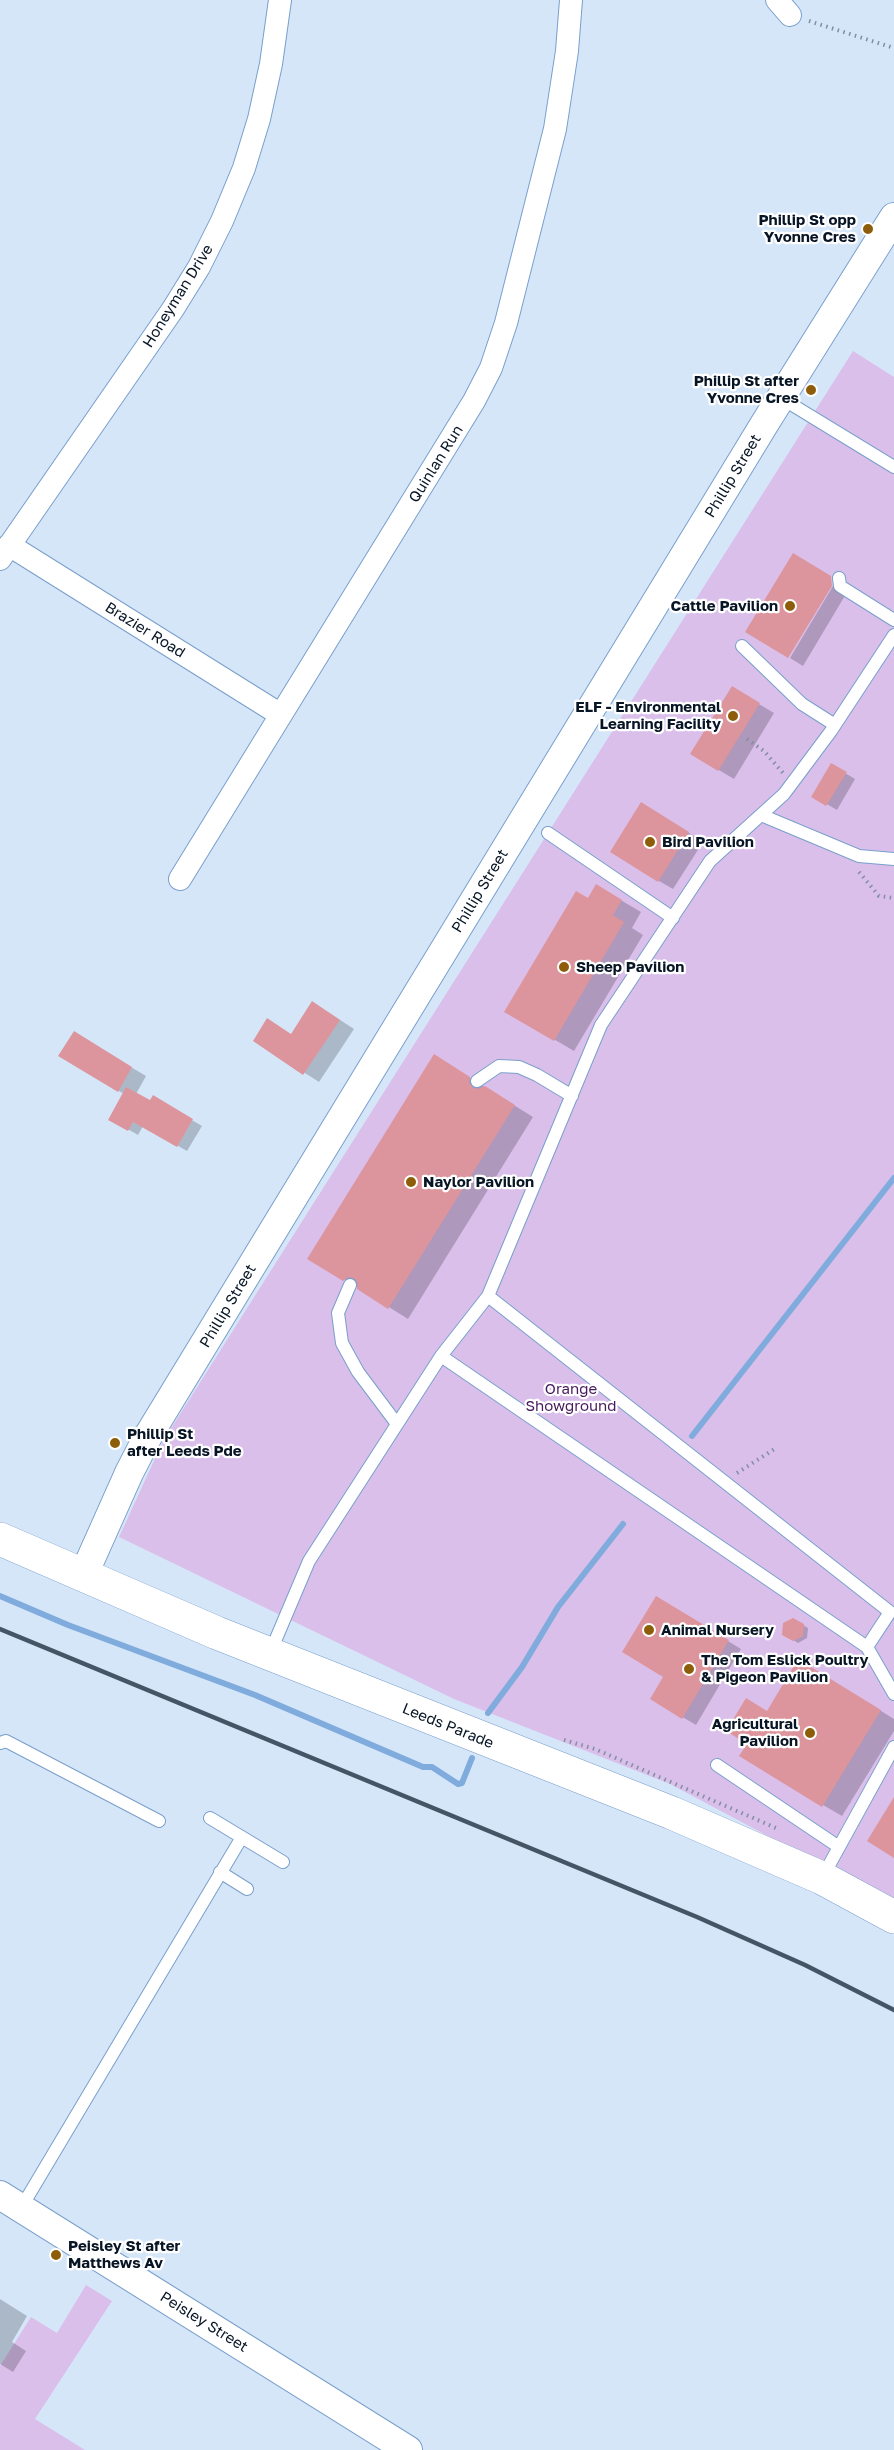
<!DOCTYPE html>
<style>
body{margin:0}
canvas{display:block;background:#d6e6f9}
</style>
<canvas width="894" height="2450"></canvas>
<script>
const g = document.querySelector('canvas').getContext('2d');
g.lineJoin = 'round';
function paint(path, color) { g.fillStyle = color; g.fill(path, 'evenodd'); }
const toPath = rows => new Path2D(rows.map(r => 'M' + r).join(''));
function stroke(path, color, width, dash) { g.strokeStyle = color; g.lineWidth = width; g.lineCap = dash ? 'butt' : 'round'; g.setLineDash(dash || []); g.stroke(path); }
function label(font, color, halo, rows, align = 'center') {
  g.font = font + ' "Golos Text",sans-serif'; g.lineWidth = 4.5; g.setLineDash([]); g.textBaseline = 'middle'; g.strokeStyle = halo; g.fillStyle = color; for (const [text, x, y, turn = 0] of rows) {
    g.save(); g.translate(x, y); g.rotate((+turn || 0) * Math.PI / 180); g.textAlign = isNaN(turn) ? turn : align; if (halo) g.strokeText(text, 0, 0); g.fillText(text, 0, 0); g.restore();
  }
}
const green = toPath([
 [853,351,894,377,894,1903,670,1784,454,1699,119,1537,163,1441],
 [86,2285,112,2301,35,2419,85,2450,0,2450,0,2366,31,2317,57,2333]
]);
const shadow = toPath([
 [836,581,846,594,803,666,790,658],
 [732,688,774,713,734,779,692,754],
 [832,765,855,779,837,810,813,796],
 [656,812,703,842,673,889,659,881],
 [597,886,641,912,632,928,643,935,574,1051,506,1011],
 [328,1012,354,1029,319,1082,255,1041,292,1035],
 [74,1033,146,1076,136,1094,151,1102,153,1097,202,1126,187,1151,143,1126,138,1135,110,1119,124,1094,61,1056],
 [454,1068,533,1117,408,1319,344,1279],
 [657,1598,741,1649,696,1725,652,1699,665,1676],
 [793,1619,808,1628,807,1638,798,1643,784,1634],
 [818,1672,894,1719,894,1731,842,1816,823,1805,768,1713],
 [0,2299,27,2316,12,2342,26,2351,13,2372,0,2364]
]);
const stream = toPath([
 [692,1436,894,1178],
 [0,1596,68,1625,255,1695,423,1767,432,1767,458,1784,462,1783,472,1758],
 [488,1713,522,1667,558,1607,623,1524]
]);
const building = toPath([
 [793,553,831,576,832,586,788,658,745,632],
 [732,686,760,703,718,771,690,754],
 [831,763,847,772,826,806,811,797],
 [641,802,689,832,658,882,610,852],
 [596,884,622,900,613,915,624,922,554,1041,504,1012,576,891,588,898],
 [312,1001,340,1020,303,1075,253,1041,267,1018,291,1034],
 [74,1031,132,1067,118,1092,58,1056],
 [434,1054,470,1077,469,1082,473,1088,478,1089,485,1086,515,1105,388,1309,357,1289,358,1283,354,1278,348,1277,343,1281,307,1259],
 [126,1087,150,1100,153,1095,193,1119,177,1147,133,1122,128,1131,108,1120],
 [656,1596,729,1640,682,1719,650,1699,663,1677,622,1652],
 [793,1618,804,1624,803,1636,793,1641,782,1635,783,1623],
 [798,1659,881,1710,822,1807,739,1756,747,1744,726,1731,746,1698,767,1711],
 [894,1797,894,1858,867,1841]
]);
const path = toPath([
 [809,21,894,48],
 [747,739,764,751,783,773],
 [859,872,879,896,894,898],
 [737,1473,776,1448],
 [564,1740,595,1749,776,1828]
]);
const service = toPath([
 [781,398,894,467],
 [839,578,840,586,894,620],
 [742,646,802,704,835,725],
 [761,815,859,856,894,859],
 [548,833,673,918],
 [477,1081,499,1066,519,1067,537,1075,572,1096],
 [350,1285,338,1313,342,1343,358,1372,397,1424],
 [488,1296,890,1612,867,1647],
 [441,1356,867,1647,894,1694],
 [270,1653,309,1561,441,1356,488,1296,601,1025,710,861,784,794,831,731,894,635],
 [0,1743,6,1741,159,1821],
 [717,1765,839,1847],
 [210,1818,283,1862],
 [220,1872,247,1889],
 [822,1878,894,1747],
 [21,2208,242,1837]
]);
const minor = toPath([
 [777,0,790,15],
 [9,545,281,715],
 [0,559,173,309,199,267,222,221,244,168,259,119,271,64,280,0],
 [180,879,474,401,491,368,506,323,555,129,567,51,571,0]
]);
const tertiary = toPath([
 [84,1574,129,1473,148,1436,765,423,894,217],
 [0,2195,408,2450]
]);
const secondary = toPath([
 [0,1539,217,1633,672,1813,822,1878,894,1917]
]);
const rail = toPath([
 [0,1629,697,1917,805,1965,894,2010]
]);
const markers = [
 [868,229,6,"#8e5d09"],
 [811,390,6,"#8e5d09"],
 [790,606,6,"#8e5d09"],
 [733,716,6,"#8e5d09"],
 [650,842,6,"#8e5d09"],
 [564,967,6,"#8e5d09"],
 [411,1182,6,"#8e5d09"],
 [115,1443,6,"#8e5d09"],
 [649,1630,6,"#8e5d09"],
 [689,1669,6,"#8e5d09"],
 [810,1733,6,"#8e5d09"],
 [56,2255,6,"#8e5d09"]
];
const poiNames = [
 ["Phillip St opp",856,220,"right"],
 ["Yvonne Cres",856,237,"right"],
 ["Phillip St after",799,381,"right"],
 ["Yvonne Cres",799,398,"right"],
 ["Cattle Pavilion",778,606,"right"],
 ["ELF - Environmental",721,707,"right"],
 ["Learning Facility",721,724,"right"],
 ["Bird Pavilion",662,842],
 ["Sheep Pavilion",576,967],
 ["Naylor Pavilion",423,1182],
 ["Phillip St",127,1434],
 ["after Leeds Pde",127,1451],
 ["Animal Nursery",661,1630],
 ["The Tom Eslick Poultry",701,1660],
 ["& Pigeon Pavilion",701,1677],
 ["Agricultural",798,1724,"right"],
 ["Pavilion",798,1741,"right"],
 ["Peisley St after",68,2246],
 ["Matthews Av",68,2263]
];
const streetNames = [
 ["Honeyman Drive",178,296,-58],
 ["Quinlan Run",436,464,-58],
 ["Phillip Street",733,476,-59],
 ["Brazier Road",145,630,32],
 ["Phillip Street",480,891,-59],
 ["Phillip Street",228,1306,-59],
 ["Leeds Parade",448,1726,22],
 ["Peisley Street",204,2322,32]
];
const parkNames = [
 ["Orange",571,1389],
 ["Showground",571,1406]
];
paint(green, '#dabfeb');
paint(shadow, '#0003');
stroke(stream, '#80abdd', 6);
paint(building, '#dd959d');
stroke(service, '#799fcb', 14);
stroke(minor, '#799fcb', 24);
stroke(tertiary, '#799fcb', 30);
stroke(secondary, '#799fcb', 34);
stroke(path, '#808fa1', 4, [1.5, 4.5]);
stroke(service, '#fff', 12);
stroke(minor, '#fff', 22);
stroke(tertiary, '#fff', 28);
stroke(secondary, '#fff', 33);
stroke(rail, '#465566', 4.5);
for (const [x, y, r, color] of markers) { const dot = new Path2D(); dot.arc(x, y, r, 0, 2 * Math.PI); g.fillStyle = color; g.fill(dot); stroke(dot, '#fff', 2); }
label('bold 15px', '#071525', '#fff', poiNames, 'left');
label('15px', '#071525', '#fff', streetNames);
label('15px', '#461a5c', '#fff', parkNames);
</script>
